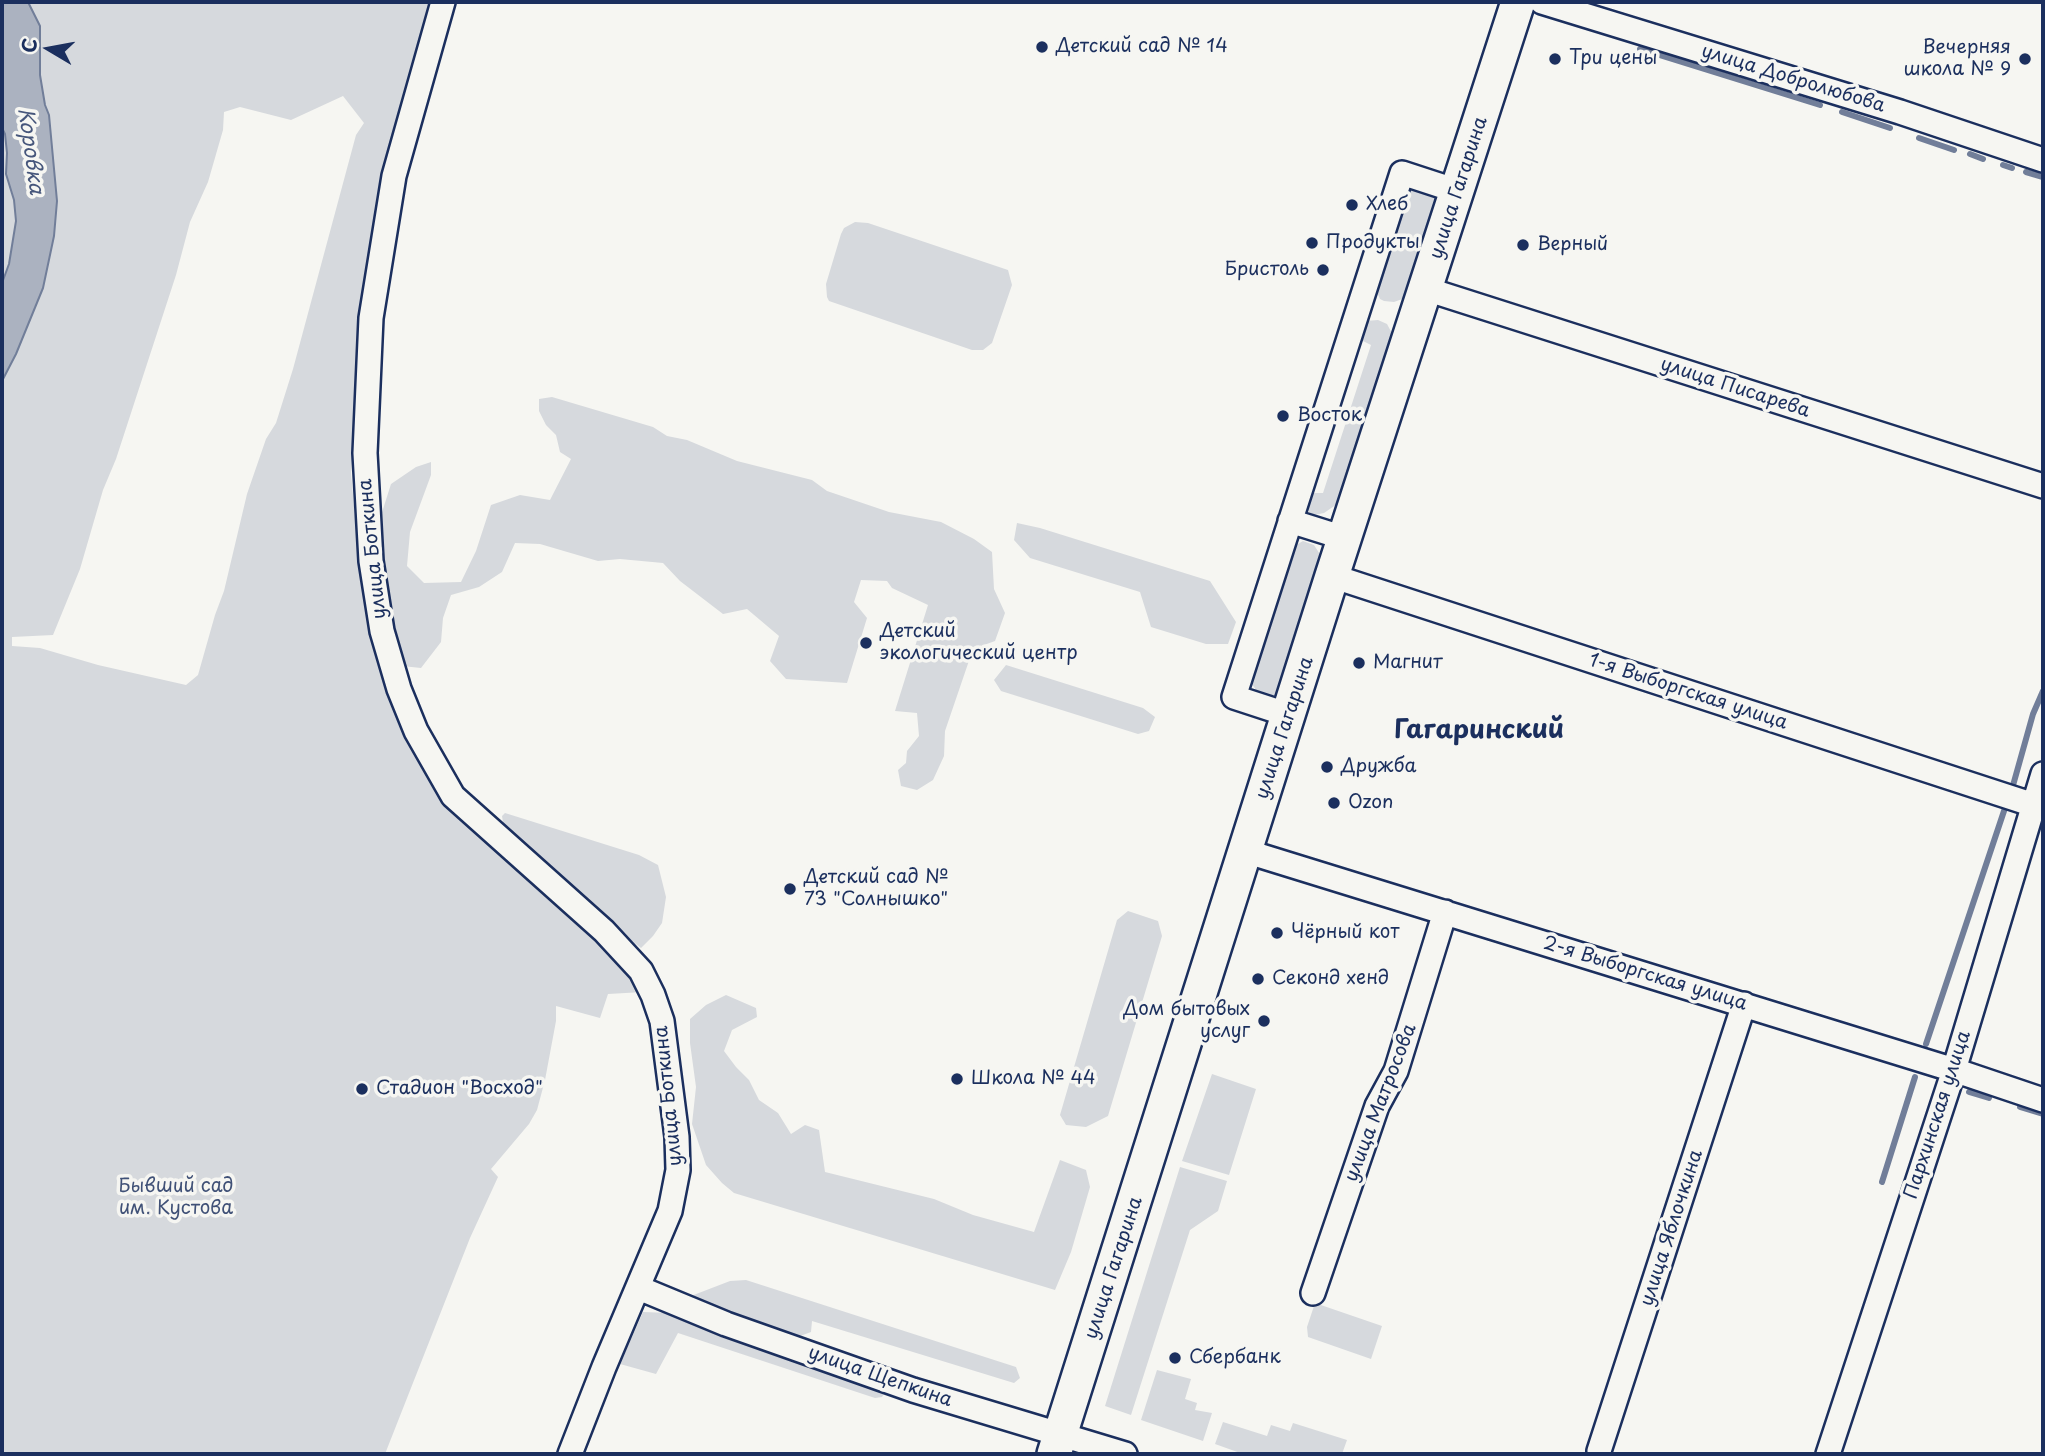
<!DOCTYPE html>
<meta charset="utf-8">
<style>
body{margin:0}
#map{position:relative;width:2045px;height:1456px;overflow:hidden;background:#f6f6f2;font-family:"Playpen Sans",sans-serif}
canvas{display:block}
.frame{position:absolute;inset:0;border:4px solid #1b2f5e;pointer-events:none}
.north{position:absolute;left:14px;top:14px;width:70px;height:70px;-webkit-text-stroke:5px #f6f6f2;paint-order:stroke;rotate:280deg;font-size:19px;font-weight:700;line-height:28px;text-align:center;color:#1b2f5e}
.north::after{content:'';display:block;margin:auto;width:24px;height:32px;background:#1b2f5e;clip-path:polygon(50% 0,100% 100%,50% 72%,0 100%)}
</style>
<div id="map">
<canvas width="2045" height="1456"></canvas>
<div class="frame"></div>
<div class="north">С</div>
</div>
<script>
const g = document.querySelector('canvas').getContext('2d');
g.lineJoin = 'round';
function paint(path, color) { g.fillStyle = color; g.fill(path, 'evenodd'); }
const toPath = rows => new Path2D(rows.map(r => 'M' + r).join(''));
function stroke(path, color, width, dash) { g.strokeStyle = color; g.lineWidth = width; g.lineCap = dash ? 'butt' : 'round'; g.setLineDash(dash || []); g.stroke(path); }
function label(font, color, halo, rows, align = 'center') {
  g.font = font + ' "Playpen Sans",sans-serif'; g.lineWidth = 7; g.setLineDash([]); g.textBaseline = 'middle'; g.strokeStyle = halo; g.fillStyle = color; for (const [text, x, y, turn = 0] of rows) {
    g.save(); g.translate(x, y); g.rotate((+turn || 0) * Math.PI / 180); g.textAlign = isNaN(turn) ? turn : align; if (halo) g.strokeText(text, 0, 0); g.fillText(text, 0, 0); g.restore();
  }
}
const green = toPath([
 [28,2,435,2,362,318,351,473,359,561,371,633,405,734,628,966,643,992,608,994,600,1018,556,1006,556,1021,545,1080,537,1110,529,1124,491,1169,498,1177,470,1238,385,1454,2,1454,2,381,16,354,43,288,54,236,57,201,49,115,45,105,40,75,41,39],
 [343,96,364,123,356,135,293,369,276,423,266,439,247,494,224,591,215,615,198,675,186,685,98,665,40,648,12,646,12,637,53,635,80,569,103,490,116,459,176,275,190,222,208,182,223,130,224,112,240,107,291,120],
 [2,128,5,134,7,153,6,175,14,200,16,221,9,264,2,282],
 [1417,188,1435,194,1438,200,1405,298,1394,302,1384,301,1380,299,1375,288,1405,195,1410,190],
 [855,222,868,223,1008,270,1012,285,992,343,983,350,972,350,829,301,827,297,826,284,841,234,844,228],
 [1378,320,1387,324,1396,341,1340,502,1324,513,1314,515,1309,512,1306,503,1313,493,1323,493,1371,345,1361,340,1360,334,1366,321],
 [552,397,653,427,667,436,687,440,737,461,812,480,827,491,889,512,941,522,974,539,992,552,994,589,1005,613,995,641,973,649,945,731,944,756,933,780,917,790,901,786,898,770,906,763,907,751,919,736,917,713,895,711,928,605,892,588,887,581,861,580,854,602,867,618,847,683,786,679,770,661,779,636,747,609,723,614,680,581,663,563,620,559,598,561,540,544,515,543,502,572,479,587,451,595,443,618,441,642,421,668,402,666,391,629,378,525,391,484,416,467,431,462,431,475,410,532,407,566,424,583,461,582,476,551,491,505,520,495,550,500,571,459,560,452,556,435,546,425,539,411,539,399],
 [1017,523,1040,528,1210,581,1236,622,1228,644,1206,644,1151,627,1140,592,1030,558,1014,540],
 [1303,541,1314,545,1323,559,1281,691,1277,695,1267,695,1257,692,1251,682,1251,674,1291,548],
 [1006,665,1143,708,1155,717,1149,731,1138,734,1001,691,994,680],
 [505,813,639,855,658,865,666,897,662,923,653,936,641,948,572,894,505,835,502,816],
 [1128,911,1158,921,1162,936,1108,1116,1086,1127,1066,1125,1060,1115,1117,920],
 [726,995,756,1008,757,1017,732,1030,724,1051,736,1067,749,1080,759,1100,778,1113,791,1134,805,1125,819,1130,825,1172,934,1199,973,1215,1034,1232,1060,1160,1086,1170,1090,1187,1071,1252,1055,1290,734,1193,722,1183,706,1165,692,1124,696,1087,690,1043,690,1019,706,1005],
 [1212,1074,1256,1089,1229,1175,1182,1161],
 [1180,1167,1227,1181,1218,1211,1190,1230,1131,1415,1105,1406],
 [746,1280,1016,1367,1020,1378,1014,1383,812,1321,811,1332,792,1339,888,1387,882,1397,875,1398,678,1333,656,1374,620,1364,643,1312,670,1313,691,1296,730,1281],
 [1315,1303,1382,1326,1371,1359,1308,1337,1307,1327],
 [1157,1370,1191,1379,1185,1399,1197,1403,1195,1410,1212,1413,1203,1441,1141,1420],
 [1223,1422,1267,1436,1271,1425,1290,1431,1293,1423,1347,1440,1342,1454,1243,1454,1215,1444]
]);
const water = toPath([
 [2,2,28,2,40,26,40,75,45,105,49,115,57,201,54,236,43,288,16,354,2,381,2,283,9,264,16,221,14,200,6,174,7,153,5,134,2,128,2,2]
]);
const stream = toPath([
 [1640,49,1820,105],
 [1842,112,1890,128],
 [1919,138,1954,150],
 [1970,154,1983,159],
 [2003,165,2012,168],
 [2026,172,2043,177],
 [2012,789,2033,714,2043,691],
 [1926,1044,2006,805],
 [1969,1092,1989,1098],
 [2020,1107,2043,1114],
 [1882,1182,1915,1077]
]);
const minor = toPath([
 [443,2,394,176,371,318,365,453,371,561,382,631,399,689,416,731,453,796,604,931,641,971,653,995,662,1021,677,1137,678,1170,670,1211,604,1367,570,1454],
 [1542,2,1900,112,2043,160],
 [1426,289,2043,486],
 [1290,521,1344,538],
 [1332,576,2043,808],
 [1289,715,1234,697,1402,173,1457,191],
 [1245,851,1954,1070,2043,1100],
 [639,1288,726,1324,913,1390,1125,1454],
 [1313,1293,1377,1106,1396,1071,1445,912],
 [1599,1451,1744,1004],
 [1828,1454,1954,1070,2043,774]
]);
const secondary = toPath([
 [1054,1454,1332,576,1518,2]
]);
const markers = [
 [1042,47,7,"#1b2f5e"],
 [1555,59,7,"#1b2f5e"],
 [2025,59,7,"#1b2f5e"],
 [1352,205,7,"#1b2f5e"],
 [1312,243,7,"#1b2f5e"],
 [1523,245,7,"#1b2f5e"],
 [1323,270,7,"#1b2f5e"],
 [1283,416,7,"#1b2f5e"],
 [866,643,7,"#1b2f5e"],
 [1359,663,7,"#1b2f5e"],
 [1327,767,7,"#1b2f5e"],
 [1334,803,7,"#1b2f5e"],
 [790,889,7,"#1b2f5e"],
 [1277,933,7,"#1b2f5e"],
 [1258,979,7,"#1b2f5e"],
 [1264,1021,7,"#1b2f5e"],
 [957,1079,7,"#1b2f5e"],
 [362,1089,7,"#1b2f5e"],
 [1175,1358,7,"#1b2f5e"]
];
const poiNames = [
 ["Детский сад № 14",1056,47],
 ["Вечерняя",2011,48,"right"],
 ["школа № 9",2011,70,"right"],
 ["Три цены",1569,59],
 ["Хлеб",1366,205],
 ["Продукты",1326,243],
 ["Верный",1537,245],
 ["Бристоль",1309,270,"right"],
 ["Восток",1297,416],
 ["Детский",880,632],
 ["экологический центр",880,654],
 ["Магнит",1373,663],
 ["Дружба",1341,767],
 ["Ozon",1348,803],
 ["Детский сад №",804,878],
 ["73 \"Солнышко\"",804,900],
 ["Чёрный кот",1291,933],
 ["Секонд хенд",1272,979],
 ["Дом бытовых",1250,1010,"right"],
 ["услуг",1250,1032,"right"],
 ["Школа № 44",971,1079],
 ["Стадион \"Восход\"",376,1089],
 ["Сбербанк",1189,1358]
];
const streetNames = [
 ["улица Добролюбова",1793,79,17],
 ["улица Гагарина",1459,188,-72],
 ["улица Писарева",1735,388,18],
 ["улица Боткина",373,549,-96],
 ["1-я Выборгская улица",1688,692,18],
 ["улица Гагарина",1285,728,-72],
 ["2-я Выборгская улица",1645,974,17],
 ["улица Боткина",669,1096,-96],
 ["улица Матросова",1381,1103,-69],
 ["Пархинская улица",1938,1115,-72],
 ["улица Яблочкина",1672,1228,-72],
 ["улица Гагарина",1114,1268,-72],
 ["улица Щепкина",880,1377,19]
];
const parkNames = [
 ["Бывший сад",176,1187],
 ["им. Кустова",176,1209]
];
const waterNames = [
 ["Коровка",30,151,82]
];
const districtNames = [
 ["Гагаринский",1479,731]
];
paint(green, '#d6d9dd');
paint(water, '#abb2c0');
stroke(water, '#717e99', 2);
stroke(stream, '#717e99', 6);
stroke(minor, '#1b2f5e', 28);
stroke(secondary, '#1b2f5e', 38);
stroke(minor, '#f6f6f2', 23);
stroke(secondary, '#f6f6f2', 33);
for (const [x, y, r, color] of markers) { const dot = new Path2D(); dot.arc(x, y, r, 0, 2 * Math.PI); g.fillStyle = color; g.fill(dot); stroke(dot, '#f6f6f2', 2.5); }
label('19px', '#1b2f5e', '#f6f6f2', poiNames, 'left');
label('19px', '#1b2f5e', '#f6f6f2', streetNames);
label('19px', '#405177', '#f6f6f2', parkNames);
label('italic 21px', '#46567b', '#f6f6f2', waterNames);
label('bold 26px', '#1b2f5e', '#f6f6f2', districtNames);
</script>
